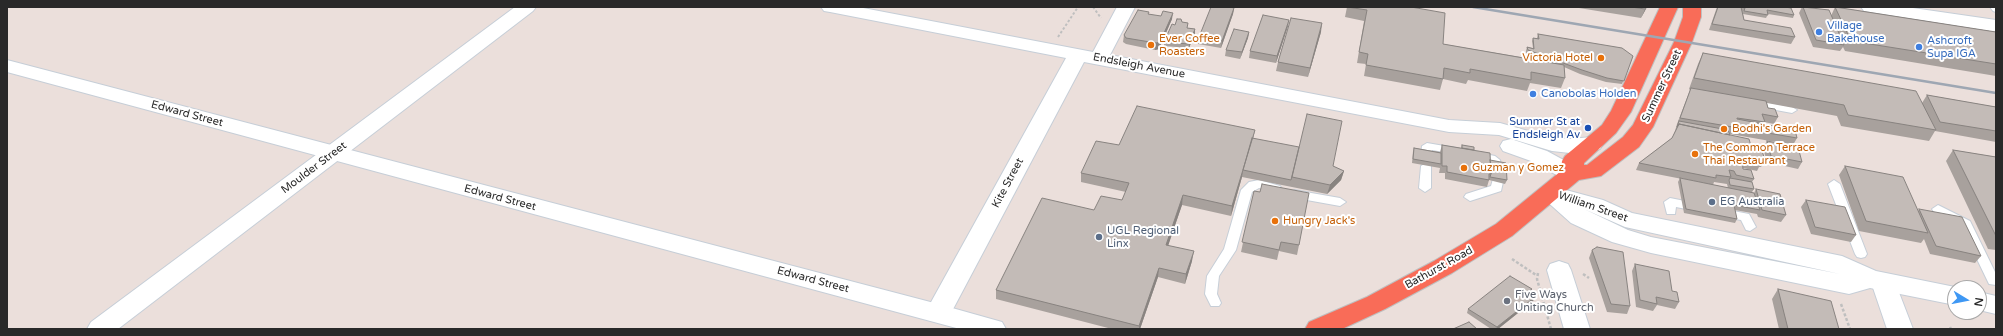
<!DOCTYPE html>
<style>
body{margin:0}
#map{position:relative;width:2003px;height:336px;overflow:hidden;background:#ebdfdb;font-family:"Varela Round",sans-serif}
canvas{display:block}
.frame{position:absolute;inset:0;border:8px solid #292929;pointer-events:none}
.north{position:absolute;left:1947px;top:280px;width:40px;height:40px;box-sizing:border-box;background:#fff;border:1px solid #a9a9a9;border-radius:50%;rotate:100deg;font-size:11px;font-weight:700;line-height:16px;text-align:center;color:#292929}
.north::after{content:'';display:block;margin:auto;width:14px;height:18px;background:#3f98f4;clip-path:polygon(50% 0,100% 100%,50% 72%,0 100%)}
</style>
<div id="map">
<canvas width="2003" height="336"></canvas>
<div class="frame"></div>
<div class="north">N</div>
</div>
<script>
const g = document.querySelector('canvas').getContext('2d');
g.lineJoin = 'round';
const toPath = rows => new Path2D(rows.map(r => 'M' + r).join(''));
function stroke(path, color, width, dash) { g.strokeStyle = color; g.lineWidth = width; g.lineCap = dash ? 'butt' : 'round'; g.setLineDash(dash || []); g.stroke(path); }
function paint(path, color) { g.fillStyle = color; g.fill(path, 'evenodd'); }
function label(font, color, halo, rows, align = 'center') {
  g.font = font + ' "Varela Round",sans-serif'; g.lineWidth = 4; g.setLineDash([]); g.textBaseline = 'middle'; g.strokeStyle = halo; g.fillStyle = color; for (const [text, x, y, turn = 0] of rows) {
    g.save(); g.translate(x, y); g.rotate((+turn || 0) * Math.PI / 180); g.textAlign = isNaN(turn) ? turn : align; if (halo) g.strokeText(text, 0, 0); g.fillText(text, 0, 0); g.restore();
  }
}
const pathFar1 = toPath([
 [1093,7,1101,18],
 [1058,37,1078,7]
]);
const path = toPath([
 [1512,259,1536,275],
 [1538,273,1537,279,1551,329],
 [1583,274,1589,278],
 [1841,304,1850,329],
 [1950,327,1951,329]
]);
const lane = toPath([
 [1990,7,1996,7,1996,12,1993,11,1990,7],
 [1753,100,1792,107,1797,110,1792,113,1749,105,1748,103,1749,101,1753,100],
 [1427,143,1456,148,1461,151,1456,154,1432,150,1430,156,1422,156,1421,154,1422,146,1427,143],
 [1475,152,1495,156,1500,160,1501,165,1496,168,1492,167,1488,161,1471,157,1470,155,1471,153,1475,152],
 [1426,163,1431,166,1431,188,1425,192,1419,188,1421,166,1426,163],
 [1497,178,1503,182,1501,191,1470,201,1464,197,1466,194,1491,186,1493,179,1497,178],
 [1259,180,1280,186,1282,189,1276,193,1259,188,1252,192,1236,250,1219,276,1217,294,1221,303,1219,306,1211,306,1205,294,1207,276,1224,249,1241,190,1249,182,1259,180],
 [1834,180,1840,184,1867,254,1865,257,1861,258,1857,257,1855,254,1828,184,1834,180],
 [1294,190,1340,198,1346,202,1340,206,1290,197,1288,194,1294,190],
 [1670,198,1700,204,1702,207,1696,211,1676,207,1675,214,1667,214,1664,202,1670,198],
 [1938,205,1970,221,1996,274,1996,285,1989,284,1961,226,1934,212,1932,209,1938,205],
 [1723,209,1749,214,1756,227,1750,231,1746,230,1741,220,1719,216,1717,213,1719,210,1723,209]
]);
const street = toPath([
 [515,7,536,7,533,11,118,329,87,329,91,322,515,7],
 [821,7,858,7,1093,52,1117,7,1135,7,1110,55,1449,120,1500,123,1553,138,1570,139,1592,137,1600,139,1603,144,1600,149,1592,151,1570,153,1552,151,1499,135,1449,132,1084,62,951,313,947,320,938,322,929,320,925,313,1066,58,830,12,824,11,821,7],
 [1511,139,1547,151,1580,169,1583,174,1580,179,1572,181,1564,179,1531,161,1503,151,1500,146,1503,141,1511,139],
 [1559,261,1568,264,1571,270,1590,329,1564,329,1547,270,1550,264,1559,261],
 [1883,273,1892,276,1895,282,1913,329,1887,329,1871,282,1874,276,1883,273]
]);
const secondary = toPath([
 [1861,7,1906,7,1996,20,1996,32,1870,12,1864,11,1861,7],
 [7,60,938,304,1002,322,1006,329,960,329,7,72,7,60],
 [1551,186,1603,200,1632,213,1842,256,1876,271,1955,287,1958,288,1955,288,1955,305,1870,288,1849,294,1651,253,1612,242,1571,223,1543,198,1540,193,1543,188,1551,186],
 [1584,209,1625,227,1840,274,1651,237,1628,230,1584,209],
 [1979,292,1996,296,1996,314,1979,310,1979,292]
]);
const highway = toPath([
 [1660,7,1678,7,1631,112,1616,133,1584,163,1584,165,1587,165,1623,137,1633,125,1674,42,1683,17,1683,7,1701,7,1701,17,1692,42,1653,127,1639,147,1601,176,1579,180,1512,236,1452,273,1385,309,1342,329,1305,329,1309,322,1367,297,1434,261,1496,224,1561,171,1562,161,1565,156,1602,125,1611,111,1660,7]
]);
const rail = toPath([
 [1473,7,1996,93]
]);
const wall = toPath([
 [1347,7,1411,7,1443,44,1550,62,1526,53,1526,51,1527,47,1533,48,1532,41,1533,38,1537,38,1538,34,1633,56,1622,84,1606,82,1580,74,1564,67,1565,78,1561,88,1530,83,1527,91,1468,80,1466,84,1443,79,1440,90,1364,76,1366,64,1357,63,1364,21,1345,17],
 [1579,7,1647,7,1641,18,1579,8],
 [1717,7,1785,7,1794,15,1793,18,1768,14,1766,18,1743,14,1744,20,1795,37,1791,44,1709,30],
 [1802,7,1806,7,1831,16,1835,7,1996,32,1996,76,1845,51,1843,47,1840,51,1813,47,1799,13],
 [1234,8,1233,14,1221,48,1198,44,1199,37],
 [1149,14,1172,19,1159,49,1155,50,1126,44,1123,42,1124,35],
 [1182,22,1188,23,1187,28,1195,29,1195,33,1189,48,1164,46,1164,42,1175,25],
 [1288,26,1276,63,1249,58,1250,51],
 [1249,32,1248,38,1240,59,1225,56,1226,50],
 [1321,32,1308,77,1276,71,1278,62],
 [1703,53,1922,103,1927,95,1996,107,1996,142,1935,131,1929,141,1841,126,1837,116,1767,103,1768,108,1778,117,1774,124,1764,122,1764,124,1797,138,1793,145,1730,134,1730,135,1751,146,1765,160,1761,167,1759,167,1757,171,1743,168,1743,169,1754,179,1752,182,1754,189,1752,192,1754,193,1756,189,1786,215,1781,222,1758,217,1757,214,1735,210,1737,219,1735,223,1684,213,1678,182,1680,178,1728,188,1727,184,1714,182,1713,185,1636,170,1639,163,1672,138,1675,131,1677,124,1690,90,1689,89,1698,64],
 [1253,138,1333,166,1344,171,1341,180,1327,194,1242,177,1231,216,1182,205,1168,245,1192,261,1185,284,1158,277,1140,329,1112,329,996,299,996,290,1094,210,1122,200,1126,192,1081,182,1081,173,1119,145],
 [1767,141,1802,162,1798,169,1767,162,1763,148],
 [1442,145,1461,148,1462,145,1474,150,1490,160,1507,180,1505,184,1489,180,1487,187,1445,179,1445,173,1439,173,1440,168,1412,163,1413,151,1414,148,1440,152],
 [1953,150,1996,157,1996,250,1988,249,1946,161],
 [1845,166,1918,211,1919,209,1981,256,1975,263,1930,254,1924,239,1921,243,1859,231,1839,175],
 [1254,191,1299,245,1297,255,1279,251,1277,260,1241,252],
 [1806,200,1856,235,1851,242,1811,234,1801,207],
 [1592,250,1630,306,1627,314,1607,312,1589,258],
 [1635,264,1672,291,1679,302,1675,309,1657,305,1653,311,1636,307,1632,271],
 [1532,289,1529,293,1535,297,1533,301,1498,329,1491,329,1467,313,1468,309],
 [1778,289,1839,329,1779,329,1772,299]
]);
const shadedWall = toPath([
 [1646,7,1647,7,1641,18],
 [1234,8,1233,14,1221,48,1222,41],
 [1173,13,1172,19,1159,49,1155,50,1156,43],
 [1289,20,1288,26,1276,63,1277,56],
 [1322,23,1321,32,1308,77,1310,68],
 [1195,29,1195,33,1189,48,1189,44],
 [1249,32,1248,38,1240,59,1242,52],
 [1255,130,1253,139,1243,170,1242,177,1231,216,1232,206],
 [1344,171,1341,180,1327,194,1330,185],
 [1183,195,1182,205,1165,255,1166,245],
 [1194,251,1192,261,1185,284,1186,274],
 [1159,268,1158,277,1140,329,1139,329,1139,326],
 [1535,297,1533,301,1498,329,1496,329,1497,327]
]);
const building = toPath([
 [1211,7,1230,7,1234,8,1222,41,1199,37,1211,7],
 [1347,7,1411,7,1445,13,1443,44,1564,65,1565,78,1531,72,1531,80,1470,69,1470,73,1444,68,1443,79,1366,65,1368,54,1359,52,1367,10,1347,7],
 [1631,7,1646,7,1645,9,1631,7],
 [1718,7,1745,7,1745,8,1741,7,1744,20,1791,28,1795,37,1712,24,1718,7],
 [1745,7,1785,7,1791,8,1794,15,1767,10,1768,15,1744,11,1745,8,1745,7],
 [1803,7,1829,10,1844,45,1816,40,1803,7],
 [1835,7,1996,32,1996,64,1851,41,1835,7],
 [1138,10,1149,12,1148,14,1161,16,1163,11,1173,13,1160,42,1156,43,1126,38,1124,35,1138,10],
 [1263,15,1289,20,1277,56,1250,51,1263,15],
 [1291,18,1322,23,1310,68,1278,62,1291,18],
 [1177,19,1181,19,1182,22,1188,23,1187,28,1195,29,1189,44,1164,42,1172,24,1175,25,1177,19],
 [1234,29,1249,32,1242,52,1226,50,1234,29],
 [1538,34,1622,48,1633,56,1624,81,1607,78,1582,70,1528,50,1527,47,1534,49,1533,38,1539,39,1538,34],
 [1703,53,1916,91,1936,130,1848,115,1844,105,1694,78,1703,53],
 [1691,88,1766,101,1768,108,1775,109,1778,117,1762,114,1765,122,1737,118,1737,119,1795,130,1797,138,1680,118,1691,88],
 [1927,95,1996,107,1996,131,1940,122,1927,95],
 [1137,106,1255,130,1232,206,1183,195,1166,245,1194,251,1186,274,1159,268,1139,326,996,290,1042,198,1094,210,1101,196,1122,200,1129,183,1081,173,1096,141,1119,145,1137,106],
 [1307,114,1342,121,1333,166,1344,171,1330,185,1292,177,1307,114],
 [1679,121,1728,130,1730,135,1679,124,1677,127,1679,121],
 [1679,124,1749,139,1751,146,1761,148,1765,160,1760,159,1761,164,1742,160,1743,169,1751,170,1754,179,1736,175,1734,171,1729,170,1731,177,1716,175,1716,178,1639,163,1672,138,1679,124],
 [1252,138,1299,147,1291,180,1243,170,1252,138],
 [1767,141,1798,147,1802,162,1771,156,1767,141],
 [1442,145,1490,153,1491,174,1489,174,1489,180,1447,172,1447,166,1442,166,1442,145],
 [1462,145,1474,147,1474,150,1462,148,1462,145],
 [1414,148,1441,153,1441,164,1413,159,1414,148],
 [1953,150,1996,157,1996,236,1953,150],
 [1490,160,1506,163,1507,180,1490,177,1491,174,1490,160],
 [1845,166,1903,177,1928,233,1866,221,1845,166],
 [1680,178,1754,193,1760,210,1734,205,1737,219,1686,209,1680,178],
 [1730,178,1752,182,1754,189,1730,185,1729,180,1730,178],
 [1262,184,1309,193,1299,245,1281,242,1279,250,1242,242,1254,191,1260,192,1262,184],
 [1756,189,1780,194,1786,215,1762,210,1756,189],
 [1806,200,1845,207,1856,235,1815,227,1806,200],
 [1919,209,1962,217,1981,256,1936,246,1919,209],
 [1597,247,1623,252,1630,306,1611,304,1592,250,1597,247],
 [1635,264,1669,271,1672,291,1677,292,1679,302,1656,297,1657,304,1640,300,1635,264],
 [1510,276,1532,289,1528,292,1535,297,1497,327,1468,309,1510,276],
 [1778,289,1831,301,1839,329,1788,329,1778,289],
 [1469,322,1477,329,1453,329,1469,322]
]);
const markers = [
 [1819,32,4,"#3f7fe0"],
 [1151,45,4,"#e8710a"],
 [1919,47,4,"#3f7fe0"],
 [1601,58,4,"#e8710a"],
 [1533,94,4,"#3f7fe0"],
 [1588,128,4,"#1a4fb4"],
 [1724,129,4,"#e8710a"],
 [1695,154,4,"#e8710a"],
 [1464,168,4,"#e8710a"],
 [1712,202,4,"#5c6f8a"],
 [1275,221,4,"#e8710a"],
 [1099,237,4,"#5c6f8a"],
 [1507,301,4,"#6b7280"]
];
const shopNames = [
 ["Village",1827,26],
 ["Bakehouse",1827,39],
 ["Ashcroft",1927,41],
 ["Supa IGA",1927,54],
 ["Canobolas Holden",1541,94]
];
const foodNames = [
 ["Ever Coffee",1159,39],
 ["Roasters",1159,52],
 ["Victoria Hotel",1593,58,"right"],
 ["Bodhi's Garden",1732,129],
 ["The Common Terrace",1703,148],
 ["Thai Restaurant",1703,161],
 ["Guzman y Gomez",1472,168],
 ["Hungry Jack's",1283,221]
];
const streetNames = [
 ["Endsleigh Avenue",1139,66,11],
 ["Summer Street",1662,86,-65],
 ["Edward Street",187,114,15],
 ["Moulder Street",314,168,-37],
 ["Kite Street",1008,183,-62],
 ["Edward Street",500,198,15],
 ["William Street",1593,207,19],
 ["Bathurst Road",1439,268,-29],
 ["Edward Street",813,280,15]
];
const transitNames = [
 ["Summer St at",1580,122],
 ["Endsleigh Av",1580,135]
];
const serviceNames = [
 ["EG Australia",1720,202],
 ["UGL Regional",1107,231],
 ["Linx",1107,244]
];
const worshipNames = [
 ["Five Ways",1515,295],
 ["Uniting Church",1515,308]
];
stroke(lane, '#c6ced7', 2);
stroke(street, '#c6ced7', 2);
stroke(secondary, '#c6ced7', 2);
stroke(highway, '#bfbfbf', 2);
stroke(pathFar1, '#bfbfbf', 2, [2.5, 2]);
stroke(path, '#bfbfbf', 2.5, [3, 2]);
paint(lane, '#fff');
paint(street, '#fff');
paint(secondary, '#fff');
paint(highway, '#f96c58');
stroke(rail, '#9ea7b3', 2.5);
paint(wall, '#a8a19d');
paint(shadedWall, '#888380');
paint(building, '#c3bbb7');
stroke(building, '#888380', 1);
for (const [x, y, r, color] of markers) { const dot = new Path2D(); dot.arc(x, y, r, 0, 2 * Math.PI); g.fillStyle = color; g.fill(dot); stroke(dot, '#fff', 1.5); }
label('11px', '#366cbe', '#fff', shopNames, 'left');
label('11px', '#c56008', '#fff', foodNames, 'left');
label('11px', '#292929', '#fff', streetNames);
label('11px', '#164399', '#fff', transitNames, 'right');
label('11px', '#4e5e75', '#fff', serviceNames, 'left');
label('11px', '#5b616d', '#fff', worshipNames, 'left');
</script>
